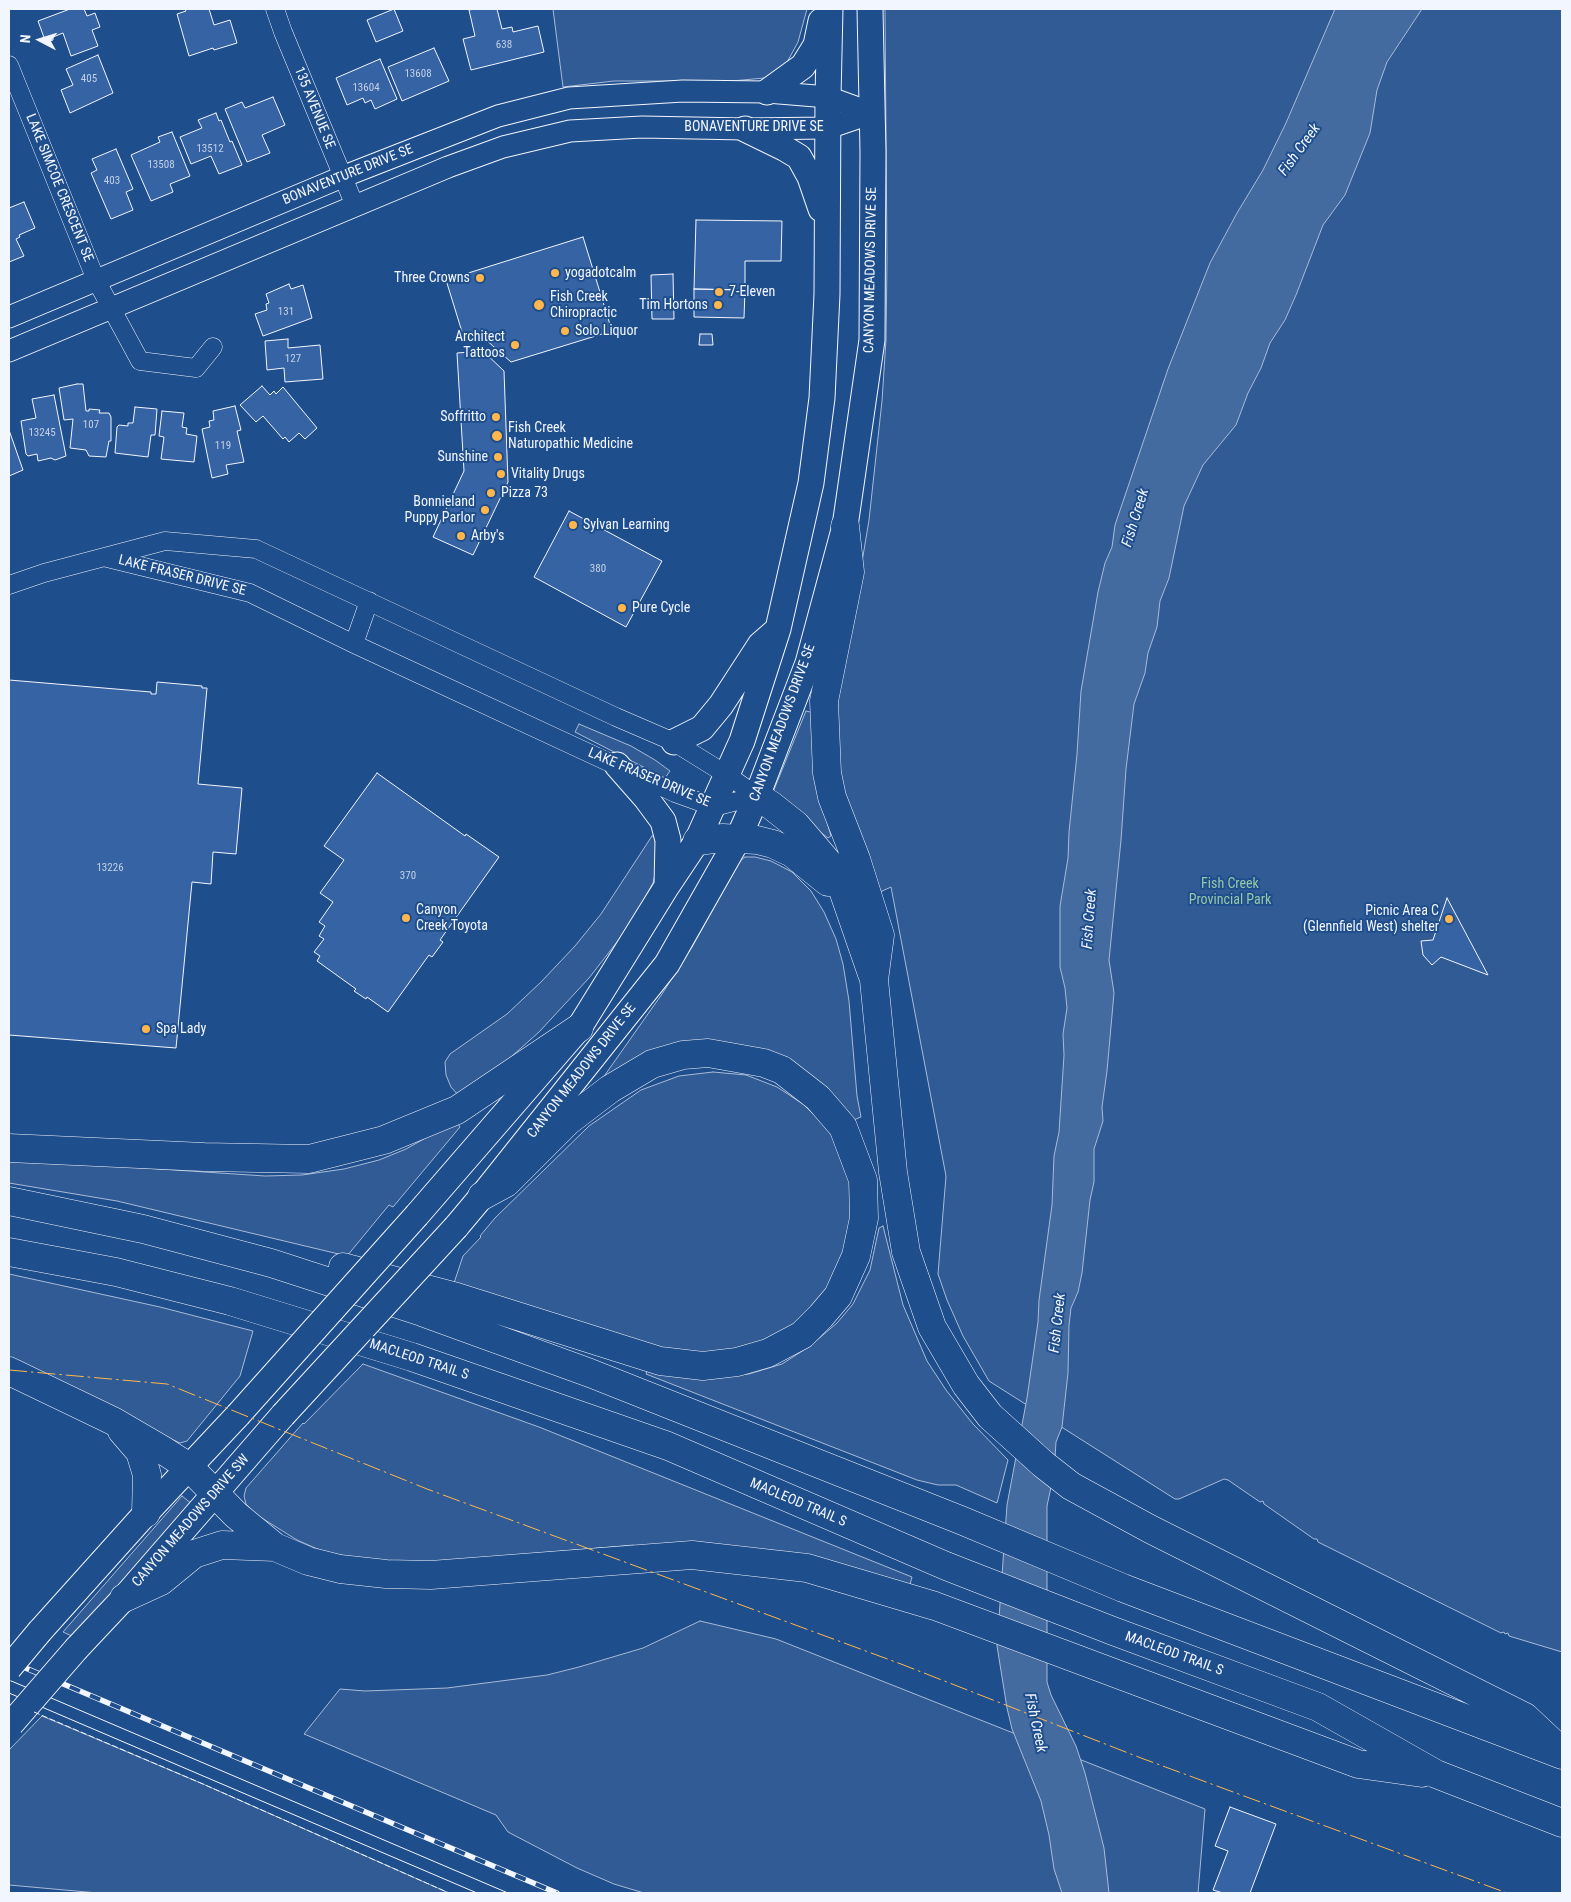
<!DOCTYPE html>
<style>
body{margin:0}
#map{position:relative;width:1571px;height:1902px;overflow:hidden;background:#1f4e8c;font-family:"Roboto Condensed",sans-serif}
canvas{display:block}
.frame{position:absolute;inset:0;border:10px solid #f2f6ff;pointer-events:none}
.north{position:absolute;left:15px;top:15px;width:50px;height:50px;-webkit-text-stroke:4px #1f4e8c;paint-order:stroke;rotate:275deg;font-size:14px;font-weight:700;line-height:20px;text-align:center;color:#f2f6ff}
.north::after{content:'';display:block;margin:auto;width:18px;height:22px;background:#f2f6ff;clip-path:polygon(50% 0,100% 100%,50% 72%,0 100%)}
</style>
<div id="map">
<canvas width="1571" height="1902"></canvas>
<div class="frame"></div>
<div class="north">N</div>
</div>
<script>
const g = document.querySelector('canvas').getContext('2d');
g.lineJoin = 'round';
function paint(path, color) { g.fillStyle = color; g.fill(path, 'evenodd'); }
const toPath = rows => new Path2D(rows.map(r => 'M' + r).join(''));
function stroke(path, color, width, dash) { g.strokeStyle = color; g.lineWidth = width; g.lineCap = dash ? 'butt' : 'round'; g.setLineDash(dash || []); g.stroke(path); }
function label(font, color, halo, rows, align = 'center') {
  g.font = font + ' "Roboto Condensed",sans-serif'; g.lineWidth = 4; g.setLineDash([]); g.textBaseline = 'middle'; g.strokeStyle = halo; g.fillStyle = color; for (const [text, x, y, turn = 0] of rows) {
    g.save(); g.translate(x, y); g.rotate((+turn || 0) * Math.PI / 180); g.textAlign = isNaN(turn) ? turn : align; if (halo) g.strokeText(text, 0, 0); g.fillText(text, 0, 0); g.restore();
  }
}
const green = toPath([
 [553,9,807,9,798,42,785,66,764,78,732,81,614,81,563,87,553,9],
 [885,9,1562,9,1562,1652,1509,1636,1508,1633,1505,1634,1504,1632,1501,1633,1318,1542,1317,1539,1314,1539,1264,1504,1263,1501,1260,1502,1228,1480,1224,1479,1179,1499,1175,1499,989,1381,963,1336,947,1300,938,1274,946,1176,891,887,880,892,839,781,835,694,859,580,869,520,882,401,886,340,887,260,885,9],
 [806,711,814,713,819,794,831,836,828,838,774,797,773,792,806,711],
 [579,724,631,746,655,760,670,771,665,778,575,732,579,724],
 [652,836,654,836,656,846,656,870,653,883,633,919,617,942,589,978,539,1032,493,1073,459,1096,451,1087,446,1075,445,1062,450,1054,507,1014,541,982,575,946,601,914,652,836],
 [745,857,755,857,771,861,792,872,811,891,824,912,836,939,843,964,849,1001,857,1096,861,1117,851,1121,743,1053,600,1082,662,994,692,947,740,861,745,857],
 [713,1072,746,1075,777,1087,803,1104,828,1129,843,1157,854,1192,854,1224,837,1283,795,1330,729,1354,660,1350,453,1286,463,1256,481,1237,480,1236,495,1218,589,1126,641,1090,679,1076,713,1072],
 [456,1121,460,1127,393,1207,389,1205,347,1256,117,1201,9,1183,9,1159,265,1176,302,1175,344,1169,379,1160,406,1149,456,1121],
 [883,1226,903,1305,927,1361,946,1390,973,1424,1008,1460,997,1503,956,1485,938,1485,917,1480,646,1374,648,1368,701,1376,749,1374,782,1364,810,1346,837,1323,853,1304,870,1270,879,1228,883,1226],
 [9,1274,160,1307,253,1331,240,1376,187,1441,180,1443,9,1363,9,1274],
 [363,1364,539,1427,912,1577,909,1588,635,1547,634,1545,387,1566,322,1551,297,1540,257,1515,246,1504,244,1496,246,1488,303,1423,304,1424,363,1364],
 [182,1496,192,1504,74,1637,63,1632,182,1496],
 [700,1621,776,1639,1205,1809,1198,1893,644,1893,614,1884,577,1868,508,1832,496,1815,304,1734,340,1689,365,1691,447,1688,547,1675,579,1667,643,1648,700,1621],
 [42,1716,203,1784,449,1893,98,1893,9,1885,9,1750,42,1716]
]);
const water = toPath([
 [1335,9,1422,9,1387,62,1377,90,1370,133,1345,195,1323,225,1296,295,1285,320,1270,343,1261,368,1248,393,1236,425,1203,465,1184,506,1169,578,1160,601,1157,627,1148,653,1145,673,1134,704,1126,769,1121,840,1109,960,1114,993,1107,1071,1102,1107,1103,1121,1094,1149,1094,1182,1090,1200,1082,1273,1078,1292,1071,1308,1069,1325,1068,1373,1062,1427,1056,1442,1054,1473,1047,1506,1047,1682,1051,1695,1076,1746,1085,1773,1104,1848,1109,1893,1062,1893,1054,1869,1049,1835,1041,1801,1012,1729,1007,1708,997,1646,1007,1505,1027,1398,1038,1322,1039,1300,1052,1205,1054,1156,1059,1132,1064,1055,1063,1034,1067,1008,1065,988,1060,967,1060,906,1068,858,1069,832,1077,754,1081,691,1098,592,1105,563,1112,547,1115,525,1168,369,1210,263,1237,213,1263,170,1286,123,1335,9]
]);
const building = toPath([
 [70,9,84,9,87,16,95,13,100,27,92,30,98,46,71,56,63,33,53,37,53,40,46,43,38,21,70,9],
 [185,9,209,9,214,25,230,20,237,43,214,50,213,48,189,56,177,14,186,11,185,9],
 [394,9,403,31,376,42,367,20,394,9],
 [475,9,497,9,502,29,512,27,513,32,538,26,544,52,471,70,463,39,475,36,469,10,475,9],
 [434,48,449,81,402,101,388,67,434,48],
 [98,55,113,93,70,113,61,90,73,85,66,69,98,55],
 [380,59,397,99,375,109,371,100,365,103,363,98,347,105,336,78,380,59],
 [273,97,285,125,262,135,270,153,247,162,225,109,242,102,245,108,273,97],
 [216,113,219,121,221,120,230,142,232,141,242,165,219,174,211,156,191,164,180,137,202,128,198,120,216,113],
 [172,132,190,176,170,184,173,192,151,201,131,155,160,142,158,137,172,132],
 [116,149,133,189,126,192,133,210,111,219,91,173,97,170,92,159,116,149],
 [24,202,35,228,19,235,20,237,16,239,24,256,9,262,9,208,24,202],
 [696,220,782,221,781,261,745,261,745,290,694,289,696,220],
 [583,237,612,331,511,362,476,331,463,335,446,280,583,237],
 [673,274,674,319,652,319,651,275,673,274],
 [289,284,291,289,303,285,312,318,263,336,255,314,267,310,266,304,269,303,266,294,289,284],
 [694,289,745,290,744,318,694,317,694,289],
 [700,334,712,334,713,345,699,345,700,334],
 [288,339,288,348,320,345,323,379,285,382,284,368,267,370,265,341,288,339],
 [483,351,504,371,508,482,473,555,433,537,464,471,457,353,483,351],
 [77,384,83,384,86,411,89,411,89,409,100,410,99,413,109,413,111,417,111,441,109,441,106,457,89,456,86,450,70,448,73,419,64,420,59,388,77,384],
 [262,386,270,395,274,391,276,394,283,387,317,428,305,439,299,433,289,442,285,437,283,439,263,416,256,422,240,405,262,386],
 [54,395,66,456,55,460,51,458,38,461,37,454,28,456,26,454,21,421,36,418,32,399,54,395],
 [235,406,241,430,237,431,244,462,226,465,228,474,212,478,202,429,210,427,209,421,214,420,213,411,235,406],
 [135,407,157,409,155,435,151,435,148,457,115,453,117,427,119,425,128,426,128,423,133,423,135,407],
 [162,411,184,413,182,427,187,428,186,434,197,436,194,462,161,459,164,437,159,436,162,411],
 [9,430,23,470,9,476,9,430],
 [569,511,662,561,626,627,534,577,569,511],
 [9,680,151,692,151,694,156,694,157,682,202,686,202,688,207,688,198,784,242,788,236,854,213,852,211,884,192,882,176,1048,9,1035,9,680],
 [377,773,465,836,466,834,499,857,440,940,443,942,432,957,429,955,388,1012,367,997,366,999,354,991,356,989,317,961,320,956,314,952,324,939,319,936,325,926,319,922,333,902,320,893,344,860,324,846,377,773],
 [1447,898,1488,975,1441,957,1432,965,1423,955,1421,941,1433,940,1447,898],
 [1230,1807,1276,1824,1250,1893,1223,1893,1213,1890,1228,1851,1215,1846,1230,1807]
]);
const minor = toPath([
 [275,9,283,32,355,206],
 [9,65,96,280,140,361,196,368,213,347],
 [107,558,250,593,354,644,675,793,714,807,757,796],
 [9,585,44,573,165,541,256,549,616,717,674,742,727,775,757,796],
 [354,644,369,601]
]);
const tertiary = toPath([
 [9,317,342,177,498,116,569,98,683,91,767,92,828,97,872,113],
 [9,351,448,167,503,147,570,131,642,127,745,129,828,128,872,113]
]);
const secondary = toPath([
 [767,92,803,66,816,45,821,21],
 [745,129,784,148,799,157,810,177,821,209],
 [674,742,702,728,721,705,760,645,776,631],
 [617,765,646,798,663,821,668,840,667,886],
 [417,1215,579,1028,667,886,697,841,742,741,778,629,811,483,822,398,827,294,828,97,830,9],
 [456,1227,482,1196,667,964,738,839,757,796,808,663,845,526,872,340,873,152,870,9],
 [40,1631,146,1513,238,1415],
 [77,1648,124,1598,283,1415]
]);
const motorway = toPath([
 [845,526,850,572,824,701,827,773,832,797,856,859,880,935,874,980,893,1172,906,1252,932,1327,966,1385,990,1416,1043,1464,1071,1486,1150,1529,1525,1717,1557,1747],
 [757,796,772,806,796,825,837,873,872,974],
 [697,841,723,838,757,840,773,844,792,853,828,882],
 [9,1148,204,1157,309,1159,384,1140,457,1110,579,1028],
 [9,1201,143,1229,271,1263,422,1312,590,1373,963,1521,1123,1588,1562,1755],
 [9,1252,116,1272,230,1301,412,1357,668,1446,946,1566,1113,1631,1318,1707,1436,1774,1562,1823],
 [343,1267,457,1297,660,1361,703,1366,737,1362,768,1353,802,1335,821,1316,838,1296,856,1256,864,1218,863,1180,843,1127,818,1098,782,1070,764,1063,708,1053,683,1055,652,1064,610,1089,568,1121,506,1183,482,1196],
 [9,1371,113,1421,161,1449,189,1467,236,1515,275,1547,308,1561,340,1569,386,1574,431,1575,692,1555,807,1568,935,1606,1358,1764,1422,1773],
 [122,1431,140,1452,147,1475,146,1513],
 [124,1598,161,1581,194,1554,222,1545,275,1547]
]);
const tram = toPath([
 [9,1680,508,1893],
 [9,1693,477,1893]
]);
const rail = toPath([
 [9,1661,557,1893]
]);
const secondaryBridge = toPath([
 [238,1415,417,1215],
 [283,1415,456,1227],
 [9,1668,40,1631],
 [11,1724,77,1648]
]);
const fence = toPath([
 [34,1712,203,1784,449,1893]
]);
const power = toPath([
 [9,1370,167,1384,427,1489,901,1664,1141,1758,1507,1893]
]);
const markers = [
 [555,273,5,"#ffb74d"],
 [480,278,5,"#ffb74d"],
 [719,292,5,"#ffb74d"],
 [539,305,6,"#ffb74d"],
 [718,305,5,"#ffb74d"],
 [565,331,5,"#ffb74d"],
 [515,345,5,"#ffb74d"],
 [496,417,5,"#ffb74d"],
 [497,436,6,"#ffb74d"],
 [498,457,5,"#ffb74d"],
 [501,474,5,"#ffb74d"],
 [491,493,5,"#ffb74d"],
 [485,510,5,"#ffb74d"],
 [573,525,5,"#ffb74d"],
 [461,536,5,"#ffb74d"],
 [622,608,5,"#ffb74d"],
 [406,918,5,"#ffb74d"],
 [1449,919,5,"#ffb74d"],
 [146,1029,5,"#ffb74d"]
];
const numberNames = [
 ["638",504,45],
 ["13608",418,74],
 ["405",89,79],
 ["13604",366,88],
 ["13512",210,149],
 ["13508",161,165],
 ["403",112,181],
 ["131",286,312],
 ["127",293,359],
 ["107",91,425],
 ["13245",42,433],
 ["119",223,446],
 ["380",598,569],
 ["13226",110,868],
 ["370",408,876]
];
const streetNames = [
 ["135 AVENUE SE",314,108,68],
 ["BONAVENTURE DRIVE SE",754,127],
 ["BONAVENTURE DRIVE SE",348,175,-22],
 ["LAKE SIMCOE CRESCENT SE",59,188,68],
 ["CANYON MEADOWS DRIVE SE",871,270,-89],
 ["LAKE FRASER DRIVE SE",182,576,14],
 ["CANYON MEADOWS DRIVE SE",783,723,-70],
 ["LAKE FRASER DRIVE SE",649,778,23],
 ["CANYON MEADOWS DRIVE SE",582,1071,-52],
 ["MACLEOD TRAIL S",419,1360,18],
 ["MACLEOD TRAIL S",798,1503,23],
 ["CANYON MEADOWS DRIVE SW",191,1521,-49],
 ["MACLEOD TRAIL S",1174,1654,20]
];
const poiNames = [
 ["yogadotcalm",565,273],
 ["Three Crowns",470,278,"right"],
 ["7-Eleven",729,292],
 ["Fish Creek",550,297],
 ["Chiropractic",550,313],
 ["Tim Hortons",708,305,"right"],
 ["Solo Liquor",575,331],
 ["Architect",505,337,"right"],
 ["Tattoos",505,353,"right"],
 ["Soffritto",486,417,"right"],
 ["Fish Creek",508,428],
 ["Naturopathic Medicine",508,444],
 ["Sunshine",488,457,"right"],
 ["Vitality Drugs",511,474],
 ["Pizza 73",501,493],
 ["Bonnieland",475,502,"right"],
 ["Puppy Parlor",475,518,"right"],
 ["Sylvan Learning",583,525],
 ["Arby's",471,536],
 ["Pure Cycle",632,608],
 ["Canyon",416,910],
 ["Creek Toyota",416,926],
 ["Picnic Area C",1439,911,"right"],
 ["(Glennfield West) shelter",1439,927,"right"],
 ["Spa Lady",156,1029]
];
const parkNames = [
 ["Fish Creek",1230,884],
 ["Provincial Park",1230,900]
];
const waterNames = [
 ["Fish Creek",1300,150,-54],
 ["Fish Creek",1136,518,-73],
 ["Fish Creek",1090,919,-86],
 ["Fish Creek",1058,1323,-84],
 ["Fish Creek",1035,1723,78]
];
paint(green, '#305b95');
stroke(green, '#a8bbd7', 1);
paint(water, '#446ba0');
stroke(water, '#a8bbd7', 1);
paint(building, '#3563a3');
stroke(building, '#f2f6ff', 1);
stroke(minor, '#f2f6ff', 19);
stroke(tertiary, '#f2f6ff', 23);
stroke(secondary, '#f2f6ff', 27);
stroke(motorway, '#f2f6ff', 29);
stroke(minor, '#1f4e8c', 18);
stroke(tertiary, '#1f4e8c', 21);
stroke(secondary, '#1f4e8c', 25);
stroke(motorway, '#1f4e8c', 28);
stroke(tram, '#f2f6ff', 1);
stroke(rail, '#f2f6ff', 5.5);
stroke(rail, '#1f4e8c', 4, [11]);
stroke(secondaryBridge, '#f2f6ff', 27, []);
stroke(secondaryBridge, '#1f4e8c', 25);
stroke(fence, '#f2f6ff', 1, [6, 2.5]);
stroke(power, '#ffb74d', 1, [18, 4, 2.5, 4]);
for (const [x, y, r, color] of markers) { const dot = new Path2D(); dot.arc(x, y, r, 0, 2 * Math.PI); g.fillStyle = color; g.fill(dot); stroke(dot, '#1f4e8c', 2); }
label('11px', '#c3d1e8', null, numberNames);
label('14px', '#f2f6ff', '#1f4e8c', streetNames);
label('14px', '#f2f6ff', '#1f4e8c', poiNames, 'left');
label('14px', '#97c8a6', '#1f4e8c', parkNames);
label('italic 15px', '#f2f6ff', '#1f4e8c', waterNames);
</script>
